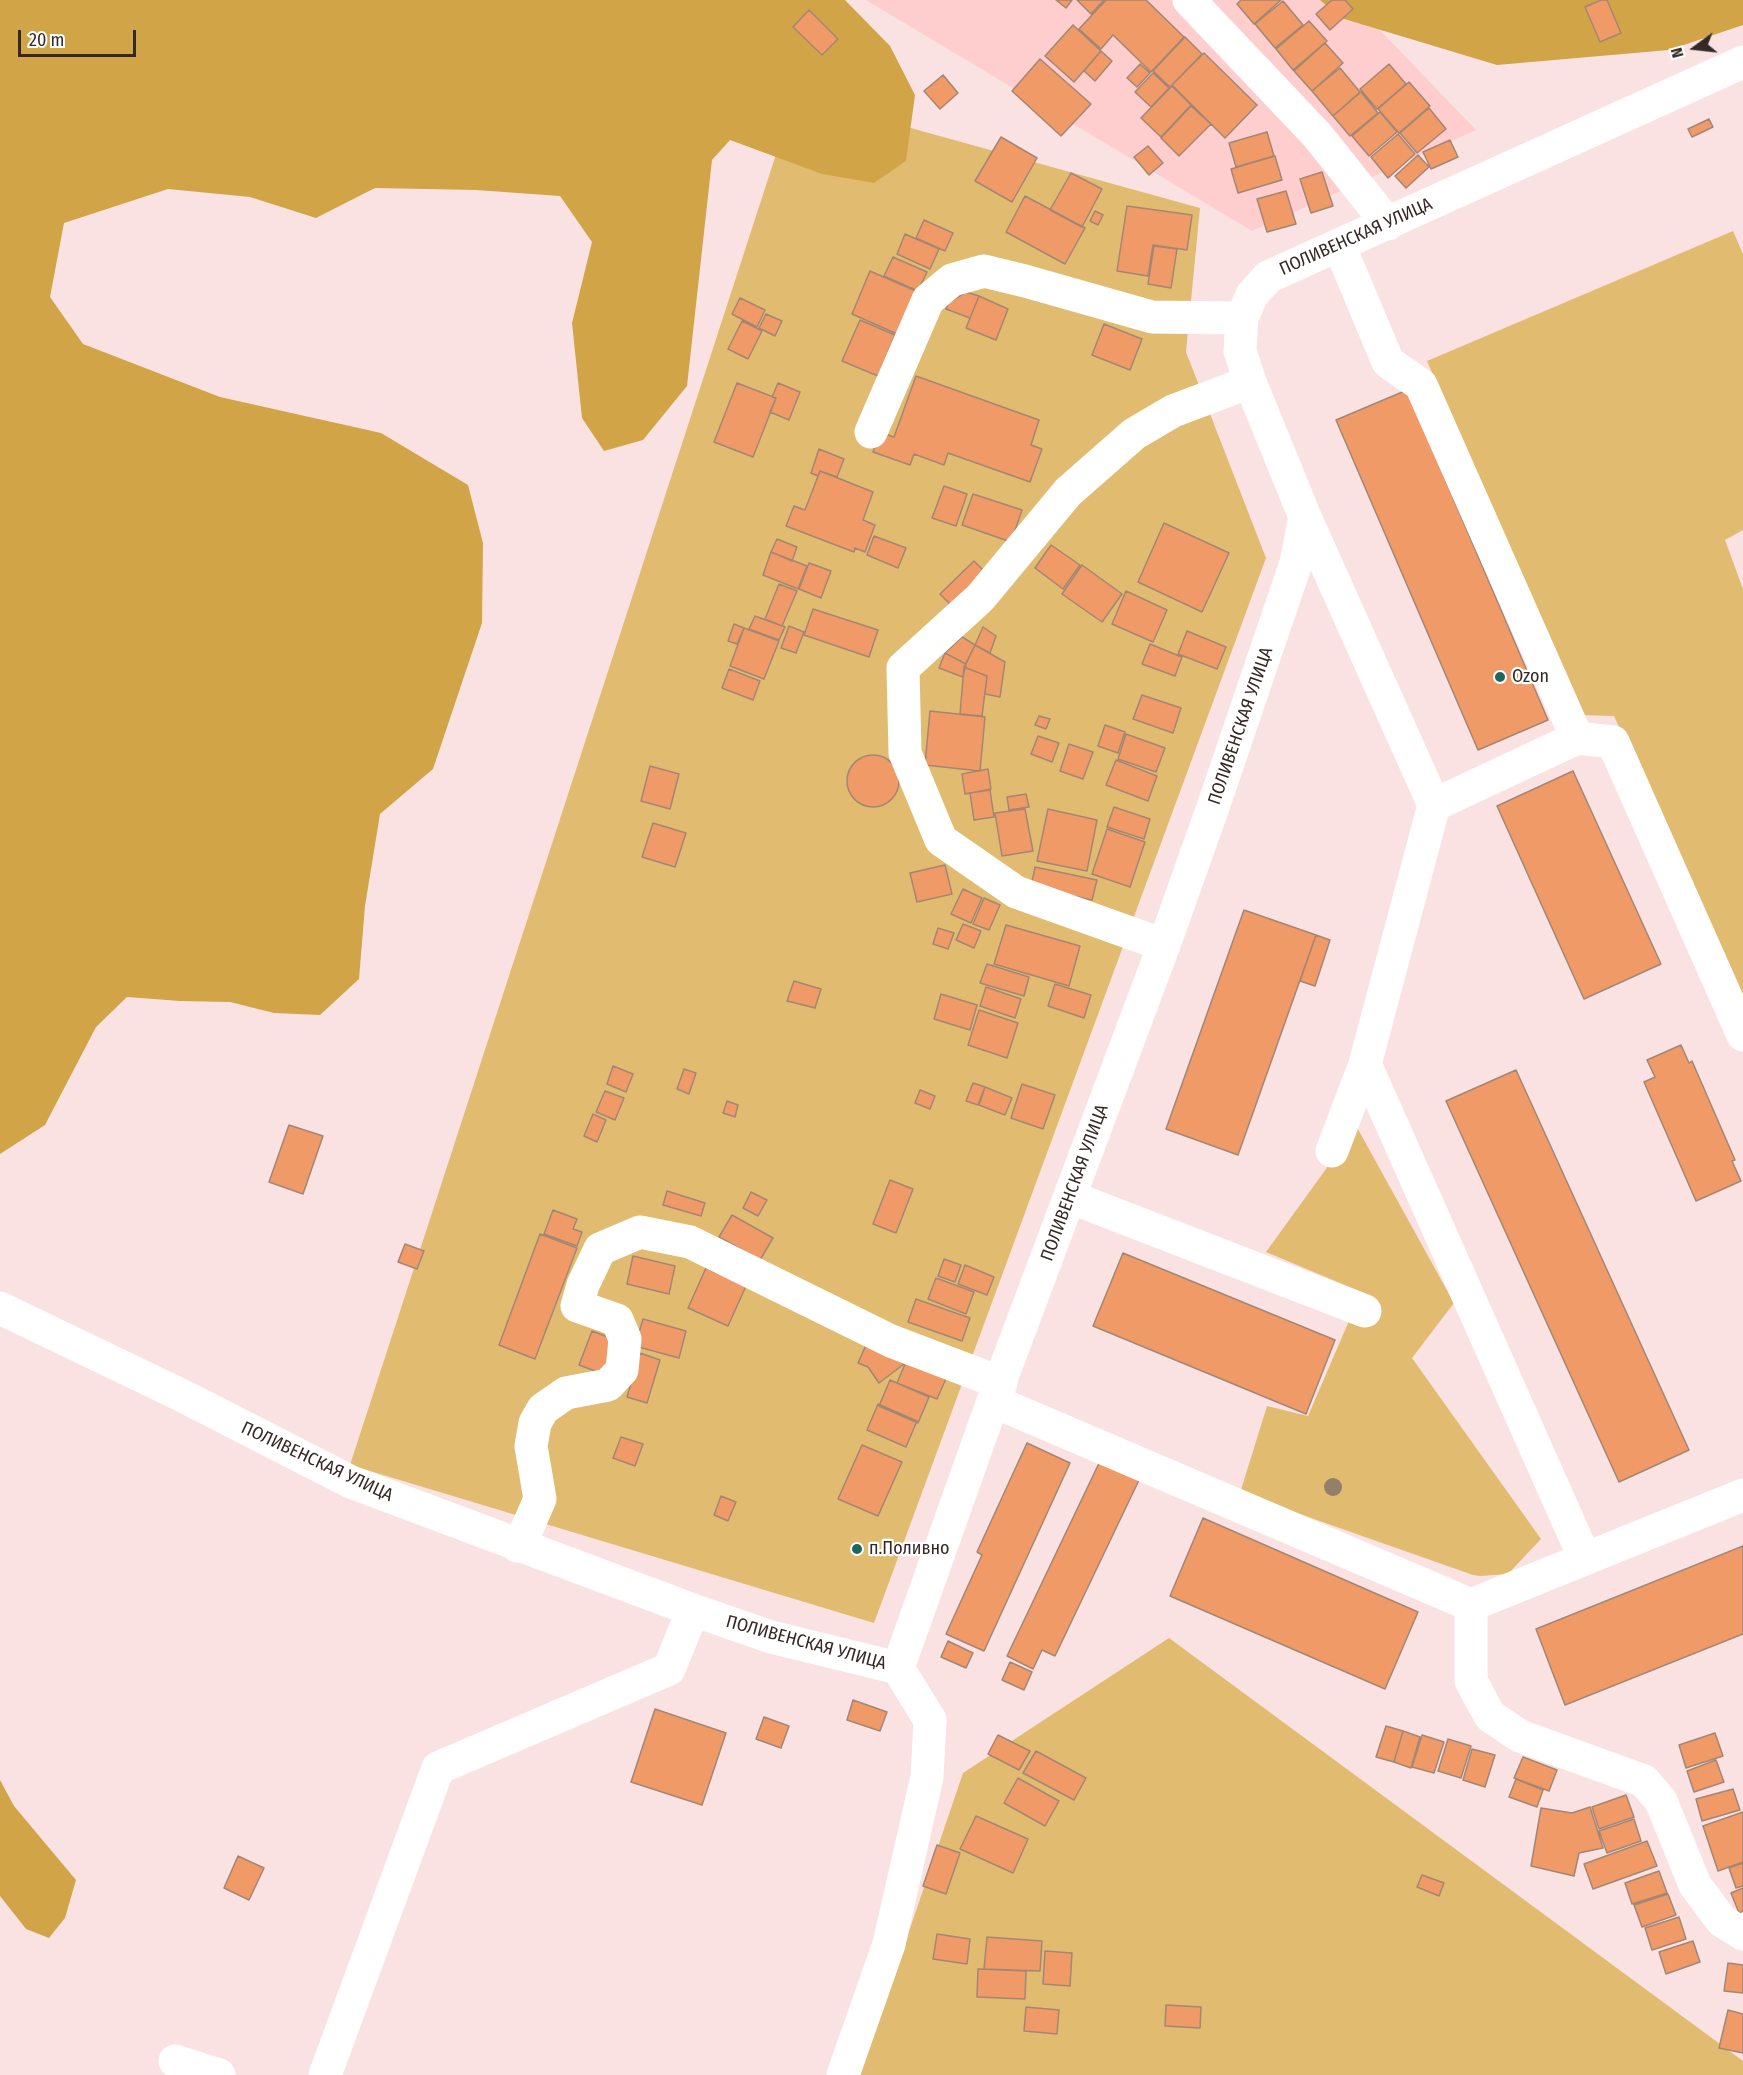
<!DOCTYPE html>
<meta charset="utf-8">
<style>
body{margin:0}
#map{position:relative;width:1743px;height:2075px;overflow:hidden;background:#fae2e2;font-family:"Fira Sans Condensed",sans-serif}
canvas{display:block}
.north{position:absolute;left:1665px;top:18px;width:60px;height:60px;-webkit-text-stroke:4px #fff;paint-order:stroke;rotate:255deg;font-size:16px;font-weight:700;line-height:24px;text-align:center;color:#372828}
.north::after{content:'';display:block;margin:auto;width:21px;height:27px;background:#372828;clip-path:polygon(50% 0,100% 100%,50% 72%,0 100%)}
.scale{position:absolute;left:18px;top:30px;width:118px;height:27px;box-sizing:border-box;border:3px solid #372828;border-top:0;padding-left:8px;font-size:18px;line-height:21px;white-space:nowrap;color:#372828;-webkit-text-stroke:4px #fff;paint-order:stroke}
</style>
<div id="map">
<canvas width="1743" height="2075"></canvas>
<div class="north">N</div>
<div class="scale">20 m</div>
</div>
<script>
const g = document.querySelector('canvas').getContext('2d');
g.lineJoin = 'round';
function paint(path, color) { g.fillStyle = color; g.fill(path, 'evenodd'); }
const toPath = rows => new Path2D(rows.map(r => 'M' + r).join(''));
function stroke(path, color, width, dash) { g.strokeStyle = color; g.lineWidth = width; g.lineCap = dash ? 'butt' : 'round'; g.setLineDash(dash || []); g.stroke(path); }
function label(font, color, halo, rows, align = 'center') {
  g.font = font + ' "Fira Sans Condensed",sans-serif'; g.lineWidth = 4.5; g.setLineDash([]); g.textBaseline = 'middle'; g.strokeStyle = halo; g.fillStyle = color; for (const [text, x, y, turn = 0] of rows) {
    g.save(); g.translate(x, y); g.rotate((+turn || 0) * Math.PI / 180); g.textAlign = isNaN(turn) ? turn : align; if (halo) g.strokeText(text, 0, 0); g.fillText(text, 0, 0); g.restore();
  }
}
const built = toPath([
 [866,0,1351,0,1476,130,1252,231]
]);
const green = toPath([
 [795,96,1200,208,1186,352,1266,558,874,1623,350,1465],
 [1733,231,1743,254,1743,530,1725,540,1743,589,1743,1002,1614,716,1579,715,1427,361],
 [1354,1122,1454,1303,1412,1358,1541,1539,1508,1574,1480,1576,1473,1575,1240,1493,1267,1406,1308,1416,1349,1321,1371,1296,1266,1252,1326,1169],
 [1169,1638,1743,2061,1743,2075,860,2075,963,1773]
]);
const forest = toPath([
 [0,0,845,0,890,46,915,95,906,161,874,183,822,174,730,140,712,160,687,386,643,440,604,451,582,418,572,323,592,242,560,196,476,190,375,188,316,218,250,197,168,189,64,223,50,297,83,344,220,397,381,433,468,485,483,543,482,623,433,769,380,814,365,906,359,979,320,1015,274,1013,230,1002,180,1001,127,997,96,1027,45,1125,0,1154],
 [1320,0,1743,0,1743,25,1669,50,1497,65,1341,18],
 [0,1780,14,1806,76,1880,65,1918,49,1938,26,1929,0,1896]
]);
const building = toPath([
 [1056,0,1072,0,1066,8,1056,0],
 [1077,0,1104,0,1091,14,1077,0],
 [1106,0,1146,0,1184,37,1151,72,1113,35,1101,49,1079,29,1106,0],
 [1241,0,1281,0,1254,24,1237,4,1241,0],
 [1332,0,1345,0,1353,9,1330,30,1316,14,1332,0],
 [1601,0,1607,0,1621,33,1600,42,1585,7,1601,0],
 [1283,1,1303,25,1275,48,1255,24,1283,1],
 [809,10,838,39,822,55,793,27,809,10],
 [1309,21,1327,41,1293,70,1276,49,1309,21],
 [1073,25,1101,51,1074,82,1045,56,1073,25],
 [1185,37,1202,54,1170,87,1153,71,1185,37],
 [1325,43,1343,63,1312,91,1294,71,1325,43],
 [1101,51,1112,61,1095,81,1084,71,1101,51],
 [1204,53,1257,105,1225,138,1172,85,1204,53],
 [1040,59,1091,104,1061,136,1012,91,1040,59],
 [1140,64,1150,73,1137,87,1127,78,1140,64],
 [1389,64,1406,84,1377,109,1360,89,1389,64],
 [1340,68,1360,92,1333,116,1312,91,1340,68],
 [1153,73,1169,88,1151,107,1135,92,1153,73],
 [943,75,958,93,940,109,924,91,943,75],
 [1409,82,1430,106,1399,133,1378,109,1409,82],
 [1172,86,1191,105,1161,137,1141,118,1172,86],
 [1361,92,1378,113,1350,136,1333,116,1361,92],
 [1191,106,1211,124,1179,156,1161,138,1191,106],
 [1429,108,1446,129,1417,153,1400,133,1429,108],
 [1380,112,1397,132,1369,156,1352,136,1380,112],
 [1709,119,1713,127,1692,137,1688,129,1709,119],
 [1267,132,1274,156,1236,167,1229,143,1267,132],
 [1398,134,1415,154,1388,178,1371,157,1398,134],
 [1001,137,1037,158,1012,202,975,181,1001,137],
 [1450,140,1458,157,1431,169,1423,152,1450,140],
 [1148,146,1163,163,1149,175,1134,157,1148,146],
 [1418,155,1429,167,1406,188,1395,176,1418,155],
 [1275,156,1282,180,1238,193,1231,169,1275,156],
 [1322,172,1333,206,1311,213,1300,179,1322,172],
 [1071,173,1102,189,1082,227,1050,210,1071,173],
 [1286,191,1296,224,1267,232,1257,199,1286,191],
 [1025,196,1085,228,1065,264,1006,232,1025,196],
 [1127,206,1192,215,1187,250,1153,245,1148,276,1117,271,1127,206],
 [1095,211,1103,215,1098,225,1090,221,1095,211],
 [924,220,953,233,945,251,916,238,924,220],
 [905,234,939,249,930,269,897,254,905,234],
 [1154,246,1177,249,1171,288,1148,284,1154,246],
 [893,257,927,272,918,291,884,276,893,257],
 [870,271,916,291,897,334,852,314,870,271],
 [966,292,979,296,970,318,946,309,948,303,966,292],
 [979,296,1008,309,996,340,966,328,979,296],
 [740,298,765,310,757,327,732,314,740,298],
 [766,314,782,321,775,336,759,328,766,314],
 [860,320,895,335,878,376,842,361,860,320],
 [742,321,762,331,748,359,728,349,742,321],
 [1104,324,1142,339,1130,370,1092,355,1104,324],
 [916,376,1039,420,1031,445,1042,449,1030,482,948,453,944,465,914,454,910,465,873,452,880,432,894,437,916,376],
 [737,383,776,398,753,457,714,442,737,383],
 [778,383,800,392,789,420,770,412,776,398,772,397,778,383],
 [1407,390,1548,720,1478,750,1336,420,1407,390],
 [819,449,844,459,837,477,820,471,818,476,811,473,819,449],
 [820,471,873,492,863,520,875,525,865,552,855,548,854,552,786,526,794,506,805,510,820,471],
 [944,486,967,494,956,526,932,518,944,486],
 [973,494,1022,510,1011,542,962,525,973,494],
 [1164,523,1229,553,1202,612,1138,582,1164,523],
 [874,536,906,548,898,568,867,555,874,536],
 [777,539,797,547,792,561,771,552,777,539],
 [1051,545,1080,565,1063,589,1035,568,1051,545],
 [771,552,807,566,798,589,763,575,771,552],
 [974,561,988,575,955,609,940,594,974,561],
 [809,563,831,571,821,598,799,589,809,563],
 [1082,565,1122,594,1102,622,1062,594,1082,565],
 [779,584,797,591,782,626,765,619,779,584],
 [1126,591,1167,610,1153,642,1112,624,1126,591],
 [813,609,878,630,869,657,804,635,813,609],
 [755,616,785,627,779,640,749,629,755,616],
 [734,624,744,628,737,644,728,641,734,624],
 [789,626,804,632,796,653,781,648,789,626],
 [983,627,996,636,990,653,975,645,983,627],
 [744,628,779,641,764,679,730,666,744,628],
 [1187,631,1226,647,1217,669,1178,654,1187,631],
 [962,637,975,645,966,664,945,653,962,637],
 [1150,644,1182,657,1175,676,1142,664,1150,644],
 [975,645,1005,662,1000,697,985,694,987,676,964,667,975,645],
 [945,653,966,664,963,677,939,668,945,653],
 [964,667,987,676,982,716,960,714,964,667],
 [729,669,760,681,753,700,722,688,729,669],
 [1142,695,1181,708,1173,733,1133,719,1142,695],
 [930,711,985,717,980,771,925,765,930,711],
 [1039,716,1050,719,1046,729,1035,725,1039,716],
 [1105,725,1125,732,1118,753,1098,746,1105,725],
 [1126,734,1165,748,1156,772,1118,759,1126,734],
 [1038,736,1059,743,1052,762,1031,754,1038,736],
 [1069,744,1093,752,1083,779,1060,771,1069,744],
 '847 781a26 26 0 1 1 52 0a26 26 0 1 1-52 0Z',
 [1116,760,1157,776,1148,801,1106,785,1116,760],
 [650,766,679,774,670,809,641,801,650,766],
 [988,769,991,789,965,794,962,774,988,769],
 [1573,771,1661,964,1584,999,1497,806,1573,771],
 [990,790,994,817,974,820,970,793,990,790],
 [1026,794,1029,807,1009,810,1007,797,1026,794],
 [1114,807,1150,819,1144,839,1107,827,1114,807],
 [1025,809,1033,851,1002,856,995,813,1025,809],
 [1048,809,1097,820,1087,871,1037,861,1048,809],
 [653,823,686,833,675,867,642,857,653,823],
 [1107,829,1145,842,1130,887,1092,874,1107,829],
 [945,865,952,894,917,902,910,873,945,865],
 [1035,867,1097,880,1092,900,1031,887,1035,867],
 [963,889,982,898,971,923,951,914,963,889],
 [984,898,1000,905,989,930,973,924,984,898],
 [1244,910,1316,935,1238,1155,1166,1129,1244,910],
 [963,924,981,931,974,948,956,940,963,924],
 [1006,925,1080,946,1069,986,994,964,1006,925],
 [938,928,954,933,948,949,933,944,938,928],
 [1316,935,1330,940,1315,986,1300,981,1316,935],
 [987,964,1029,977,1024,996,980,983,987,964],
 [794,981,821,989,815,1008,787,1001,794,981],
 [1055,984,1091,995,1084,1018,1048,1006,1055,984],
 [986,987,1021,999,1015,1018,980,1006,986,987],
 [941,994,977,1005,970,1030,934,1019,941,994],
 [979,1010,1018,1023,1007,1058,968,1045,979,1010],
 [1681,1045,1689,1063,1692,1061,1735,1160,1732,1161,1741,1181,1696,1201,1644,1082,1655,1077,1647,1060,1681,1045],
 [613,1066,633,1074,626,1092,607,1084,613,1066],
 [684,1069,696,1073,689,1094,677,1089,684,1069],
 [1516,1070,1689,1450,1619,1482,1446,1101,1516,1070],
 [973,1083,985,1087,978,1105,966,1101,973,1083],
 [1022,1084,1055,1095,1043,1129,1011,1118,1022,1084],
 [985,1087,1012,1098,1005,1115,979,1105,985,1087],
 [920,1090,935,1096,930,1109,915,1103,920,1090],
 [605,1091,624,1098,615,1120,596,1112,605,1091],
 [727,1101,738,1105,735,1117,723,1113,727,1101],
 [593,1114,606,1120,597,1142,584,1136,593,1114],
 [289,1125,323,1136,303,1194,269,1182,289,1125],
 [890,1180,913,1189,896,1233,873,1224,890,1180],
 [667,1191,705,1203,701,1216,663,1205,667,1191],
 [751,1192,767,1200,758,1216,743,1208,751,1192],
 [553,1210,577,1219,573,1229,582,1232,577,1246,544,1234,553,1210],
 [732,1215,773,1238,760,1260,719,1237,732,1215],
 [540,1234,577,1248,535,1359,499,1345,540,1234],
 [405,1244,424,1251,417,1269,398,1262,405,1244],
 [1123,1253,1335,1340,1306,1414,1093,1326,1123,1253],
 [633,1256,675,1266,669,1294,627,1284,633,1256],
 [944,1259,961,1265,955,1282,938,1276,944,1259],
 [965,1265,994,1277,987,1295,958,1284,965,1265],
 [706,1268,746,1286,728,1326,688,1308,706,1268],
 [936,1278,974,1292,966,1314,928,1299,936,1278],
 [916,1299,970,1318,962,1341,908,1322,916,1299],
 [643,1319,686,1331,679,1358,635,1346,643,1319],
 [592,1331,616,1340,603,1374,579,1365,592,1331],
 [870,1336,904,1364,879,1383,868,1367,858,1363,870,1336],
 [640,1353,660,1360,647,1403,627,1397,640,1353],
 [908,1357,948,1374,937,1399,897,1383,908,1357],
 [890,1380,929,1397,918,1423,879,1406,890,1380],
 [878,1404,917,1421,906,1447,867,1430,878,1404],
 [621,1437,643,1444,635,1466,613,1458,621,1437],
 [1027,1443,1070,1463,984,1651,946,1634,982,1555,977,1552,1027,1443],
 [862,1445,902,1462,878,1516,838,1499,862,1445],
 [1101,1459,1140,1478,1055,1656,1042,1650,1033,1669,1007,1656,1101,1459],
 [721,1496,736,1502,728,1521,714,1515,721,1496],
 [1203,1518,1418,1612,1385,1689,1170,1596,1203,1518],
 [1743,1546,1743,1634,1565,1705,1536,1629,1743,1546],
 [948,1641,973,1653,966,1668,941,1657,948,1641],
 [1010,1662,1032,1672,1024,1690,1002,1680,1010,1662],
 [853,1700,887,1712,880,1731,847,1720,853,1700],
 [655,1709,726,1733,702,1805,631,1782,655,1709],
 [764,1717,789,1726,781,1748,756,1739,764,1717],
 [1386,1726,1403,1731,1394,1762,1376,1757,1386,1726],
 [1403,1731,1420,1737,1411,1768,1394,1762,1403,1731],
 [1715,1733,1723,1756,1686,1768,1679,1745,1715,1733],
 [998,1735,1030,1751,1019,1770,988,1754,998,1735],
 [1422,1735,1444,1742,1434,1773,1412,1767,1422,1735],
 [1448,1739,1471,1746,1461,1778,1438,1771,1448,1739],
 [1472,1749,1495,1755,1485,1787,1463,1780,1472,1749],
 [1036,1751,1086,1778,1074,1800,1023,1773,1036,1751],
 [1523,1757,1557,1770,1549,1791,1514,1778,1523,1757],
 [1716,1760,1724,1782,1694,1792,1687,1771,1716,1760],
 [1018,1778,1059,1801,1045,1826,1004,1803,1018,1778],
 [1516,1779,1543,1790,1537,1807,1509,1797,1516,1779],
 [1733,1789,1740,1810,1702,1821,1696,1799,1733,1789],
 [1626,1795,1634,1817,1599,1829,1592,1807,1626,1795],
 [1590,1807,1603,1848,1579,1853,1574,1876,1531,1866,1541,1808,1572,1813,1590,1807],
 [1743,1812,1743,1862,1718,1871,1703,1826,1743,1812],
 [976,1816,1028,1839,1013,1873,960,1849,976,1816],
 [1634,1819,1641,1841,1607,1853,1599,1831,1634,1819],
 [1647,1841,1657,1866,1593,1889,1584,1864,1647,1841],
 [937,1845,960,1853,946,1894,923,1886,937,1845],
 [238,1856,264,1868,249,1900,224,1888,238,1856],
 [1743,1863,1743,1886,1736,1888,1729,1868,1743,1863],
 [1659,1871,1667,1893,1632,1904,1625,1883,1659,1871],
 [1422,1875,1444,1883,1439,1896,1417,1887,1422,1875],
 [1743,1888,1743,1911,1739,1913,1731,1893,1743,1888],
 [1668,1894,1676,1915,1642,1927,1634,1905,1668,1894],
 [1679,1917,1686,1939,1652,1950,1645,1928,1679,1917],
 [937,1934,970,1939,967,1964,933,1959,937,1934],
 [987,1937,1042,1941,1040,1971,984,1969,987,1937],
 [1693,1941,1700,1962,1666,1974,1659,1952,1693,1941],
 [1045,1951,1072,1953,1070,1986,1043,1984,1045,1951],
 [1728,1963,1743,1965,1743,1993,1724,1991,1728,1963],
 [978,1969,1026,1971,1025,1999,977,1997,978,1969],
 [1166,2005,1201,2007,1200,2028,1165,2026,1166,2005],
 [1026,2007,1059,2010,1057,2034,1024,2031,1026,2007],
 [1728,2010,1743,2014,1743,2053,1719,2048,1728,2010]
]);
const minor = toPath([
 [1189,0,1317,135,1388,224],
 [1339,245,1388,362,1421,385,1577,738,1613,742,1743,1035],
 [871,432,928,300,952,280,984,271,1025,281,1152,317,1242,318],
 [1305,517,1434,805],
 [1164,945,1016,892,941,840,905,753,903,668,980,598,1068,492,1134,434,1173,411,1250,382],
 [1365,1064,1585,1559],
 [1332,1151,1365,1064,1434,805,1577,738],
 [1070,1197,1365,1311],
 [0,1308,183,1396,351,1482,693,1610,771,1637,898,1668],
 [993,1401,1471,1605,1743,1495],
 [517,1546,526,1531,540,1499,531,1446,535,1423,543,1409,566,1393,608,1385,622,1370,625,1339,617,1320,577,1306,583,1285,600,1249,640,1232,690,1242,891,1341,1001,1383],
 [1471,1605,1471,1681,1490,1716,1520,1736,1644,1781,1661,1801,1695,1885,1722,1921,1743,1934],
 [898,1668,993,1401,1164,945,1212,810,1296,563,1305,517,1250,382,1240,351,1242,318,1252,295,1268,277,1743,62],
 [175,2061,219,2075],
 [325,2075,438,1768,669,1669,693,1610],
 [843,2075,889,1944,927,1777,930,1720,898,1668]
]);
const trees = [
 [1333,1487]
];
const markers = [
 [1500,677,6,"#1e675e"],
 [857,1549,6,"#1e675e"]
];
const streetNames = [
 ["ПОЛИВЕНСКАЯ УЛИЦА",1356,237,-24],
 ["ПОЛИВЕНСКАЯ УЛИЦА",1241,726,-71],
 ["ПОЛИВЕНСКАЯ УЛИЦА",1075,1183,-70],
 ["ПОЛИВЕНСКАЯ УЛИЦА",317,1462,25],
 ["ПОЛИВЕНСКАЯ УЛИЦА",806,1643,15]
];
const poiNames = [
 ["Ozon",1512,677],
 ["п.Поливно",869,1549]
];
paint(built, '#fecece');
paint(green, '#e1bc70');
paint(forest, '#d1a547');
paint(building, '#f09a67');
stroke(building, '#a48675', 1.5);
stroke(minor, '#fff', 33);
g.fillStyle = '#947f68';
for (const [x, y] of trees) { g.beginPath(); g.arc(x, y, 9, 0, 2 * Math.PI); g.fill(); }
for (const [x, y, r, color] of markers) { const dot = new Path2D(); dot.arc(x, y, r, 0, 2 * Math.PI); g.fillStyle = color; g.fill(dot); stroke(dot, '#fff', 2); }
label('18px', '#372828', '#fff', streetNames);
label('18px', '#372828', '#fff', poiNames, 'left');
</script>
